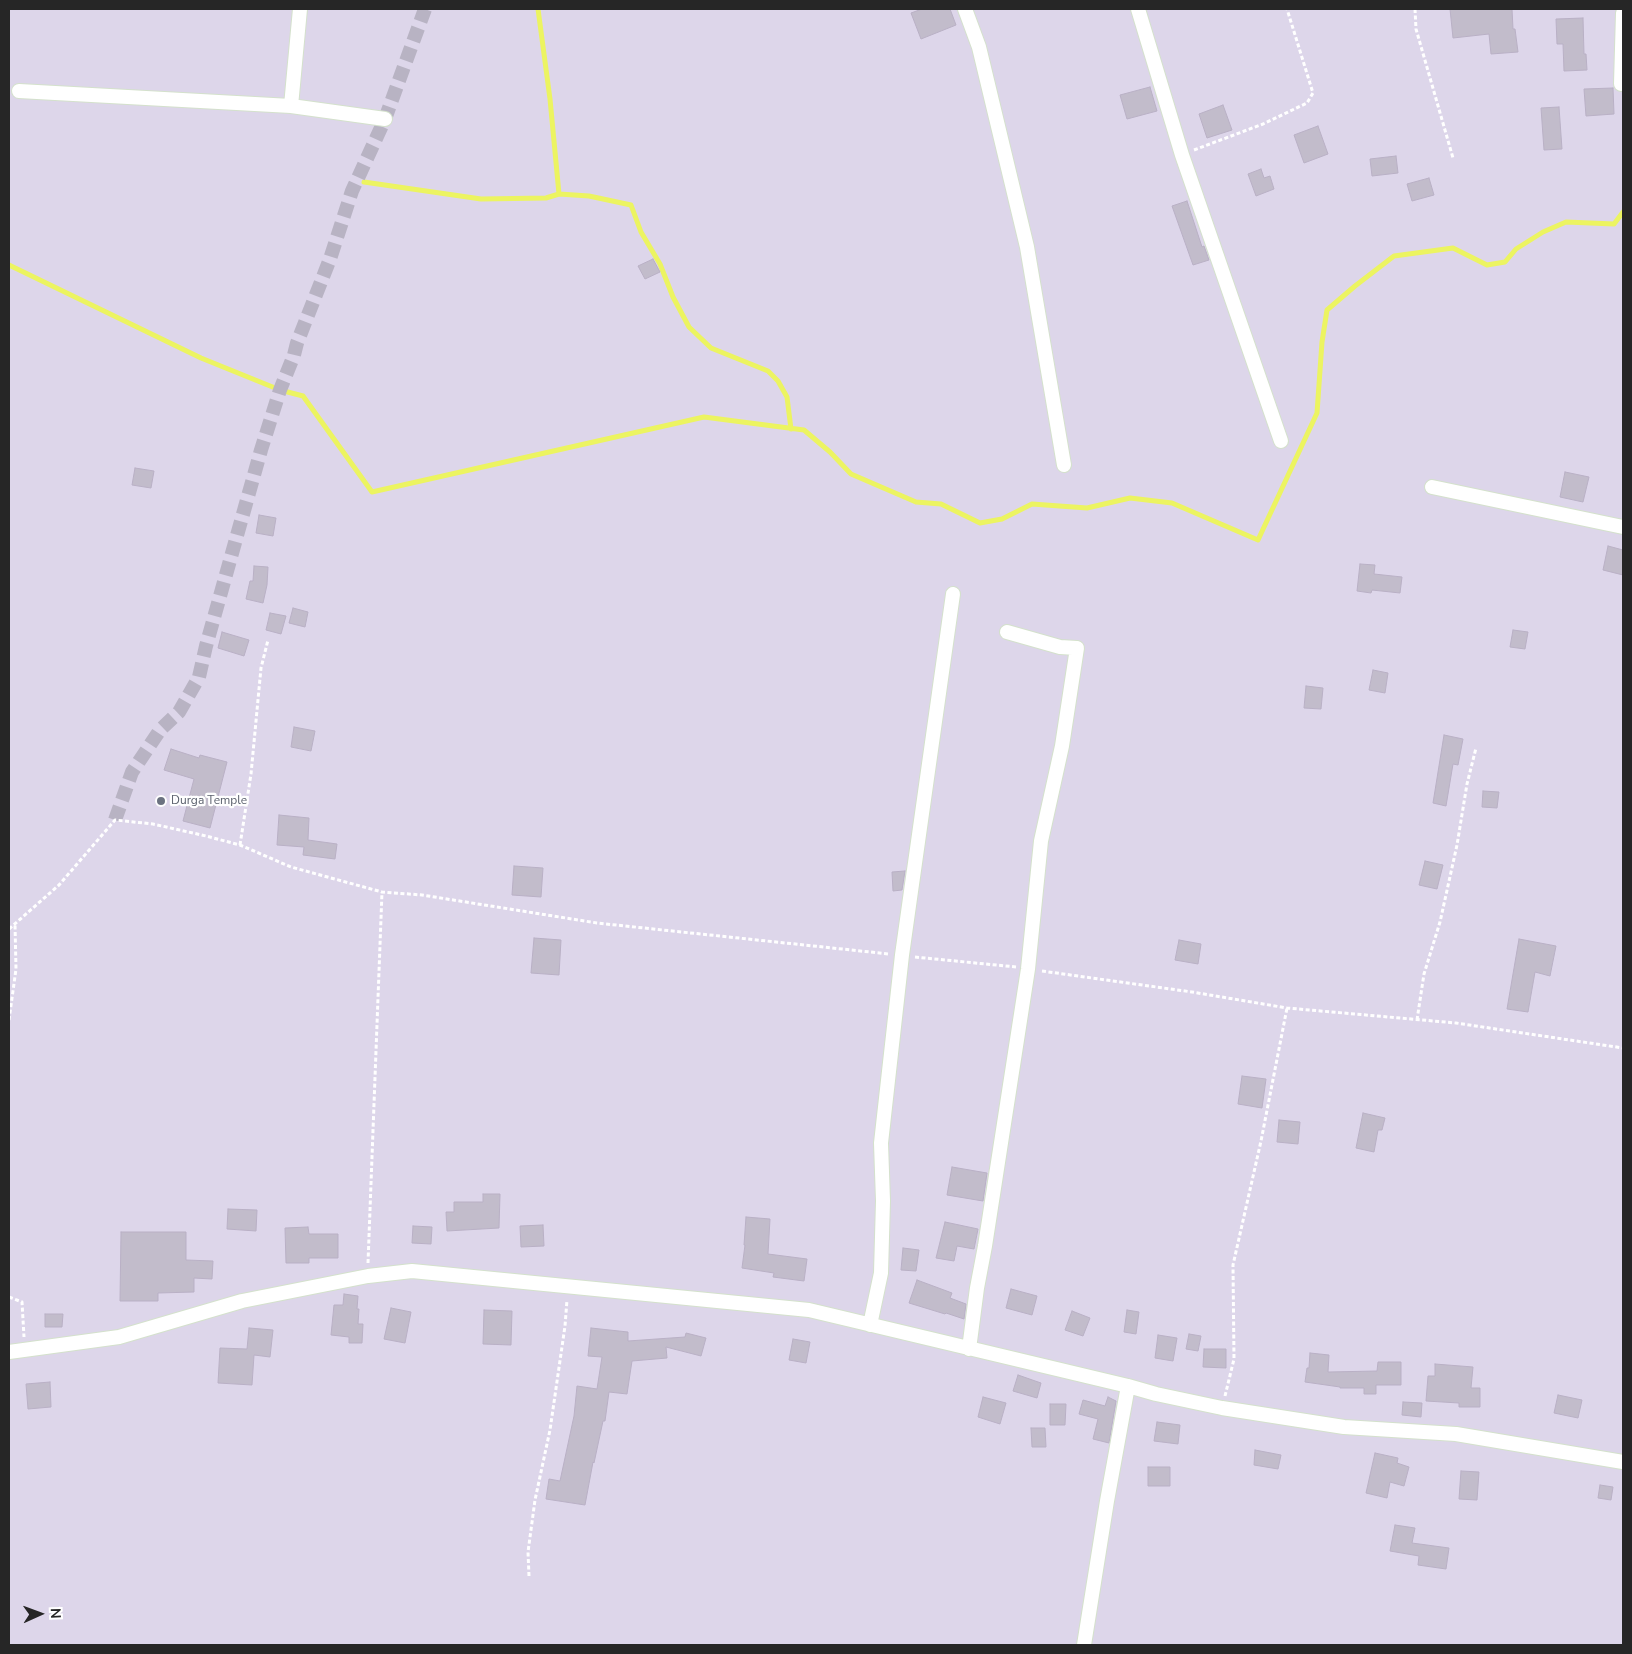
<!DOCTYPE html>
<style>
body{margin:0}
#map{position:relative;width:1632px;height:1654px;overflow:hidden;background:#ddd6ea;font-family:"Nunito Sans",sans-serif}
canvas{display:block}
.frame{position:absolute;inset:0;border:10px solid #262626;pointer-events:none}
.north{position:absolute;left:15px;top:1589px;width:50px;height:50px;-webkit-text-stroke:4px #fff;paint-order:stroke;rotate:88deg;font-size:14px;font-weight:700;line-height:20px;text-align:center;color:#262626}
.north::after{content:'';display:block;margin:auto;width:18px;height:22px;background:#262626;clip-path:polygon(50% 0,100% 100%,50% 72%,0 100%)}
</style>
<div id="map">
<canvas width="1632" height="1654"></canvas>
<div class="frame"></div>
<div class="north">N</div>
</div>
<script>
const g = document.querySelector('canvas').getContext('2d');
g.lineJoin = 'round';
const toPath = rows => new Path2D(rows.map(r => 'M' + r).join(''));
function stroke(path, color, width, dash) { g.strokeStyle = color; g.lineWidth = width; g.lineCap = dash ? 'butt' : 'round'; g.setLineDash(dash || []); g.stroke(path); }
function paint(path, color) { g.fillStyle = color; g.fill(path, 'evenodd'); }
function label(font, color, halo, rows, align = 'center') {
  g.font = font + ' "Nunito Sans",sans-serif'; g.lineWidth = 4.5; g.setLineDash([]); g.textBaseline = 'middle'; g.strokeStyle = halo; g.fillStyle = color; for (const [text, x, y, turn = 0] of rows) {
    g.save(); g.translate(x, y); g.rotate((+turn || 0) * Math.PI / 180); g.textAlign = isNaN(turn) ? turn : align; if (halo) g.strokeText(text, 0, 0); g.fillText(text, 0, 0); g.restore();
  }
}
const stream = toPath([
 [538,9,550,99,559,194],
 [364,182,481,199,546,198,559,194,589,196,631,205,641,232,660,264,673,297,689,327,711,348,768,371,778,381,787,397,791,429],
 [9,265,201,358,280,390,303,396,372,492,704,417,804,430,830,452,851,474,916,502,941,504,980,523,1002,519,1032,504,1087,508,1130,498,1172,503,1258,540,1317,413,1322,342,1327,310,1355,286,1394,256,1453,248,1487,265,1505,262,1516,249,1543,232,1566,222,1614,224,1623,212]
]);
const building = toPath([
 [922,9,950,9,956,25,921,39,911,13,922,9],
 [1450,9,1512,9,1513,29,1515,29,1518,52,1491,54,1489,34,1453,38,1450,9],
 [1583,18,1584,54,1586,54,1587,70,1564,71,1563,44,1557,44,1556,19,1583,18],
 [1150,87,1157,111,1127,119,1120,95,1150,87],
 [1613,88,1614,114,1586,116,1584,89,1613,88],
 [1223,105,1232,130,1207,138,1199,114,1223,105],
 [1559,107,1562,149,1544,150,1541,108,1559,107],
 [1318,126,1328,154,1304,163,1294,135,1318,126],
 [1396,156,1398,173,1372,176,1370,159,1396,156],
 [1261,169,1264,178,1270,176,1274,189,1256,196,1248,174,1261,169],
 [1429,178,1434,195,1412,201,1407,184,1429,178],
 [1187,201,1202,247,1204,246,1209,260,1193,265,1172,206,1187,201],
 [653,259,660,272,645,279,638,266,653,259],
 [135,468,154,471,151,488,132,485,135,468],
 [1565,472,1589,477,1583,502,1560,497,1565,472],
 [259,515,276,518,273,536,256,533,259,515],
 [1608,546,1623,550,1623,575,1603,570,1608,546],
 [1360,564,1375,565,1374,574,1402,577,1400,593,1372,590,1371,593,1357,591,1360,564],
 [254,566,268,567,267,585,263,603,246,599,250,581,253,581,254,566],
 [293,608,308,612,305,627,289,623,293,608],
 [270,613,286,616,281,634,266,630,270,613],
 [1513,630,1528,632,1525,649,1510,647,1513,630],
 [222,632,249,640,244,656,218,648,222,632],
 [1373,670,1388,673,1385,693,1369,690,1373,670],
 [1306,686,1323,688,1321,709,1304,708,1306,686],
 [294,727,315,731,311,751,291,747,294,727],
 [1444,735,1463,739,1458,765,1453,764,1446,806,1433,803,1444,735],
 [171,749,199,758,200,755,227,762,210,828,183,821,194,779,164,770,171,749],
 [1483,791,1499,792,1497,808,1482,807,1483,791],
 [279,815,309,818,308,840,337,844,335,859,303,855,304,847,277,845,279,815],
 [1425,861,1443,865,1437,889,1419,885,1425,861],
 [514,866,543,868,541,897,512,895,514,866],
 [905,871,902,890,893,891,892,872,905,871],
 [534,938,561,940,559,975,531,973,534,938],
 [1519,939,1556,946,1550,976,1535,972,1528,1012,1507,1009,1519,939],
 [1179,940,1201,944,1198,964,1175,960,1179,940],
 [1242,1076,1266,1079,1262,1108,1238,1104,1242,1076],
 [1363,1113,1385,1118,1382,1130,1378,1130,1374,1152,1356,1148,1363,1113],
 [1279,1120,1300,1122,1298,1144,1277,1142,1279,1120],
 [952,1167,987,1173,983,1201,947,1195,952,1167],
 [483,1194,500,1194,499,1228,447,1231,446,1212,454,1212,454,1202,483,1202,483,1194],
 [228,1209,257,1210,256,1231,227,1229,228,1209],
 [746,1217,770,1219,768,1254,807,1259,804,1281,773,1277,774,1273,742,1268,745,1245,744,1245,746,1217],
 [945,1222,978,1229,974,1249,957,1246,954,1261,936,1258,945,1222],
 [543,1225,544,1246,521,1247,520,1226,543,1225],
 [413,1226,432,1227,431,1244,412,1243,413,1226],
 [308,1227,309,1234,338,1234,338,1258,309,1258,309,1263,286,1263,285,1228,308,1227],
 [121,1232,186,1232,186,1260,213,1261,212,1279,194,1278,194,1292,158,1293,158,1301,120,1301,121,1232],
 [903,1248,919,1250,916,1271,901,1270,903,1248],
 [917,1280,952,1293,950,1298,966,1304,964,1319,946,1313,945,1314,909,1303,917,1280],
 [1011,1289,1037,1296,1032,1315,1006,1308,1011,1289],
 [344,1294,358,1296,357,1309,359,1309,358,1324,363,1324,362,1343,349,1343,349,1337,331,1335,334,1305,343,1305,344,1294],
 [391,1308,411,1312,405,1343,384,1339,391,1308],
 [484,1310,512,1311,511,1345,483,1344,484,1310],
 [1127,1310,1139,1312,1136,1334,1124,1332,1127,1310],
 [1072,1311,1090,1318,1083,1336,1065,1330,1072,1311],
 [45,1314,63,1314,62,1327,45,1327,45,1314],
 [249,1328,273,1330,270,1357,254,1355,252,1385,218,1383,220,1348,247,1349,249,1328],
 [591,1328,628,1332,628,1341,685,1337,686,1333,706,1338,701,1356,666,1347,667,1358,632,1361,627,1394,609,1392,605,1421,603,1421,594,1463,593,1462,585,1505,546,1499,549,1479,560,1481,574,1416,577,1386,597,1389,602,1357,588,1356,591,1328],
 [1189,1334,1201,1336,1198,1351,1186,1349,1189,1334],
 [1158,1335,1177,1338,1173,1361,1155,1358,1158,1335],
 [793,1339,810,1342,806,1363,789,1360,793,1339],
 [1204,1349,1226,1349,1226,1368,1203,1367,1204,1349],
 [1310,1353,1329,1355,1328,1372,1377,1371,1378,1362,1401,1362,1401,1385,1376,1385,1376,1394,1364,1394,1364,1388,1340,1388,1340,1387,1305,1382,1307,1368,1309,1368,1310,1353],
 [1435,1364,1473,1367,1471,1388,1480,1388,1480,1407,1459,1407,1459,1403,1426,1401,1428,1376,1435,1376,1435,1364],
 [1018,1375,1041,1383,1037,1398,1013,1391,1018,1375],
 [50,1382,51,1407,28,1409,26,1384,50,1382],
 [1558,1395,1582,1400,1578,1418,1554,1413,1558,1395],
 [983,1397,1006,1403,1000,1424,978,1417,983,1397],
 [1108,1397,1116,1401,1109,1443,1093,1439,1098,1419,1079,1414,1083,1400,1105,1406,1108,1397],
 [1403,1402,1422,1403,1421,1417,1402,1415,1403,1402],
 [1050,1404,1066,1404,1065,1425,1050,1425,1050,1404],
 [1157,1422,1180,1425,1178,1444,1154,1441,1157,1422],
 [1031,1428,1045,1428,1046,1447,1032,1447,1031,1428],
 [1255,1450,1281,1455,1278,1469,1254,1465,1255,1450],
 [1375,1453,1398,1458,1397,1463,1409,1467,1404,1486,1390,1482,1387,1498,1366,1493,1375,1453],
 [1148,1467,1170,1467,1170,1486,1148,1486,1148,1467],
 [1461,1471,1479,1472,1477,1500,1459,1499,1461,1471],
 [1600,1485,1613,1487,1611,1500,1598,1498,1600,1485],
 [1395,1525,1415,1528,1412,1543,1449,1548,1446,1569,1418,1565,1419,1556,1390,1551,1395,1525]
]);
const minorTunnel = toPath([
 [115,820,132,772,160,730,179,712,199,677,206,646,261,450,280,390,294,355,297,343,330,259,352,191,385,119,425,9]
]);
const path = toPath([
 [1415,9,1416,29,1453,158],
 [1194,150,1263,124,1307,103,1313,93,1287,9],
 [240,845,251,774,261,668,268,640],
 [9,929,59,885,115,820,153,824,206,836,240,845,291,867,382,892,422,895,597,923,889,954],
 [915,957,1016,967],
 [1042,971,1192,992,1287,1008,1456,1023,1623,1048],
 [9,1020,16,969,15,924],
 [1417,1020,1424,974,1440,922,1457,845,1467,784,1476,748],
 [368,1263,382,892],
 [9,1297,22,1302,24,1337],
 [1225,1396,1234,1359,1233,1265,1261,1141,1287,1008],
 [529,1576,528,1552,535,1500,550,1430,565,1326,567,1300]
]);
const minor = toPath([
 [965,9,979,47,1027,247,1064,465],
 [1138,9,1182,155,1281,441],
 [1621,84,1623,13],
 [19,91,291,106,385,119],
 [291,106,300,9],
 [1432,487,1623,527],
 [870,1325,881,1273,883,1201,881,1143,902,955,953,594],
 [969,1349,977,1288,985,1246,1028,969,1041,841,1062,746,1077,648,1060,647,1007,632],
 [9,1352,119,1337,242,1301,368,1276,412,1271,809,1310,1128,1386,1156,1394,1222,1408,1344,1427,1456,1434,1623,1462],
 [1084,1645,1107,1501,1128,1386]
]);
const markers = [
 [161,801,5,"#6b7280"]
];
const worshipNames = [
 ["Durga Temple",171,801]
];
stroke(stream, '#ecf461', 5);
paint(building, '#c2bccb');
stroke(building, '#b9b0c5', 1);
stroke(minorTunnel, '#b8b3c3', 14, [14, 7]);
stroke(minor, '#d4e1cc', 16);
stroke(path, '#fff', 3, [4, 2.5]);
stroke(minor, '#fff', 14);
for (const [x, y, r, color] of markers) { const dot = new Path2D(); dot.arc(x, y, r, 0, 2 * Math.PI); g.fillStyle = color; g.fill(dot); stroke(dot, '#fff', 2); }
label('12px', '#5b616d', '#fff', worshipNames, 'left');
</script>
